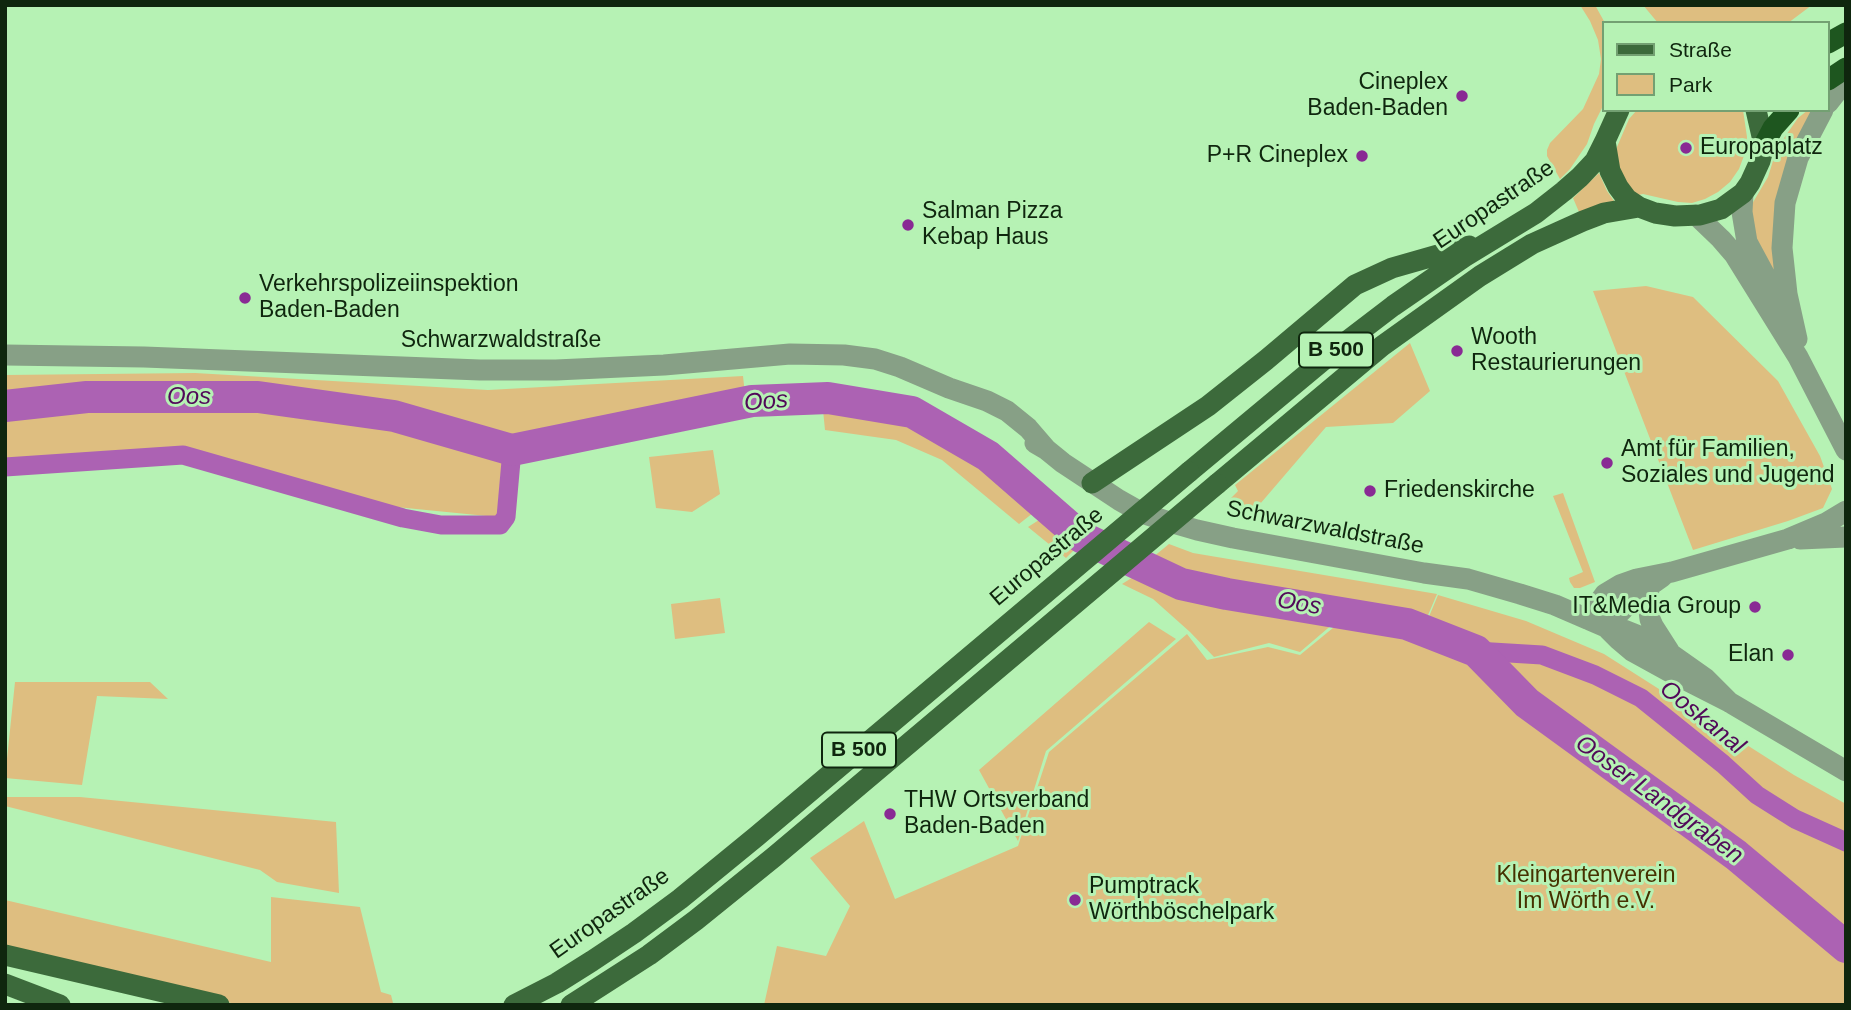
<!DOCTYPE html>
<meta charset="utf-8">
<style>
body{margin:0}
#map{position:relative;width:1851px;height:1010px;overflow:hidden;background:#b6f2b4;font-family:Helvetica,sans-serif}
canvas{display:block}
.frame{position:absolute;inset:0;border:7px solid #0f260e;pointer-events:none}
.legend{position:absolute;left:1602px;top:21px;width:228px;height:91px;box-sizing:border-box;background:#b6f2b4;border:2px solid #73a072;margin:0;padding:9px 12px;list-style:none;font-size:21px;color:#0f260e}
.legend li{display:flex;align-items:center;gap:14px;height:35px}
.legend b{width:35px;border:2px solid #73a072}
</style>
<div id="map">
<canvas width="1851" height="1010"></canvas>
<div class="frame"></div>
<ul class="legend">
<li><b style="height:9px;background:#3c6a3b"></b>Straße</li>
<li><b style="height:19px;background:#debe80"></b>Park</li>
</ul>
</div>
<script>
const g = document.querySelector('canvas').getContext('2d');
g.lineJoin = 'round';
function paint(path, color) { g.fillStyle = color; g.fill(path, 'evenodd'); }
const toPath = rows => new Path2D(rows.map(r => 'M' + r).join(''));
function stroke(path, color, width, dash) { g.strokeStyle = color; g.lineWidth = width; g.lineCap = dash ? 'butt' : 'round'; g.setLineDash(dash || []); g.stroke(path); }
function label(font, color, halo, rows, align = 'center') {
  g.font = font + ' Helvetica,sans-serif'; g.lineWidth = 6; g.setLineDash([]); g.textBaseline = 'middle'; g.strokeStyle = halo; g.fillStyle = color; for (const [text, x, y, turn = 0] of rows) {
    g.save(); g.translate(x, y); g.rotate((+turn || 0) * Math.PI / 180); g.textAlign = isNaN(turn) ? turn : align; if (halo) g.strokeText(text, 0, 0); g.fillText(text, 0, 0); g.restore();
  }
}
const green = toPath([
 [1580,5,1595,5,1605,23,1604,104,1594,124,1587,144,1570,169,1560,179,1547,156,1547,150,1550,143,1583,109,1599,74,1601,59,1598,40,1590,21],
 [1643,5,1812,5,1788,23,1658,23],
 [1637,110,1743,110,1747,137,1745,153,1739,169,1730,182,1718,192,1705,199,1692,203,1678,202,1643,194,1633,196,1627,189,1617,160,1617,147,1629,119],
 [1808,110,1816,110,1777,283,1753,242,1749,209,1768,177,1777,148,1798,118],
 [1599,173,1607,191,1614,201,1579,212,1573,198],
 [1646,286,1693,297,1778,381,1820,456,1832,489,1823,508,1788,521,1693,550,1593,291],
 [1410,343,1430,391,1393,423,1326,427,1254,511,1227,502,1238,491,1235,485],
 [195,373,488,390,743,376,745,394,504,442,497,517,386,506,183,450,5,462,5,375],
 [823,410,872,417,917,427,949,441,1033,513,1019,524,942,460,896,440,825,430],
 [713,450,720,494,692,512,656,508,649,457],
 [1563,493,1595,582,1580,588,1574,588,1570,582,1569,578,1583,572,1553,496],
 [1042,518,1077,547,1066,558,1028,527],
 [1169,544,1193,553,1437,594,1426,620,1185,579,1147,562],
 [1138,574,1260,615,1334,623,1300,652,1269,643,1214,657,1190,632,1153,599,1122,584],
 [1438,595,1526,621,1604,654,1794,775,1846,804,1846,1005,764,1005,777,946,826,956,850,906,810,858,864,821,895,899,1018,846,1049,752,1187,634,1207,660,1268,647,1300,655,1339,623,1382,627,1478,661,1517,694,1526,684,1483,645,1428,619],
 [720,598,725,633,675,639,671,604],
 [1149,622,1176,639,1046,751,1018,841,979,770],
 [15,682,150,682,168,699,97,696,82,785,5,778],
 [5,797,80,797,336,822,339,893,277,882,260,870,5,806],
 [271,897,360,907,381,992,391,995,393,1003,389,1005,238,1005,147,979,5,953,5,900,271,962]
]);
const canal = toPath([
 [5,467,183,455,403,518,441,525,500,525,506,517,512,450],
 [1476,651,1542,655,1595,675,1641,698,1723,764,1757,795,1795,819,1846,842]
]);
const river = toPath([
 [5,406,87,397,258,397,394,416,512,450,752,401,828,398,912,412,988,456,1081,537,1181,584,1227,594,1407,624,1476,651,1527,703,1736,855,1846,947]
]);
const minor = toPath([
 [1828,103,1846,80],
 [1743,193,1742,212,1747,242,1782,307],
 [1696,215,1721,239,1734,254,1798,357,1846,450],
 [1797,339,1787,294,1782,248,1785,203,1798,158,1823,110],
 [5,355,144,357,480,370,556,370,664,365,790,354,844,355,875,359,900,367,949,388,987,401,1007,411,1028,428,1047,450],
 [1035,443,1047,450,1063,463,1119,500,1142,513,1166,521,1197,530,1233,538,1424,573,1468,579,1520,594,1555,605,1606,627,1624,630,1639,636,1671,654,1705,678,1729,702],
 [1800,539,1846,537],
 [1649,585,1648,603,1650,619,1653,626,1669,651],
 [1587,619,1605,594,1620,585,1637,579,1672,572,1788,539,1826,523,1846,511],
 [1606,627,1638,594,1662,577],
 [1608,629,1619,640,1632,651,1672,673,1729,702,1846,771]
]);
const major = toPath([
 [1619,110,1605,141,1610,171,1618,187,1627,199,1639,207,1655,213,1675,216,1700,215,1721,209,1743,193,1750,183,1760,161,1764,145,1756,110],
 [1189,472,1338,348,1393,306,1464,257,1536,213,1564,191,1580,177,1595,161,1605,141],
 [1092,483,1208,406,1266,360,1355,285,1392,268,1469,246],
 [1217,484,1382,346,1480,276,1532,244,1583,221,1604,213,1639,207],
 [5,955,219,1005],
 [5,984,60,1005]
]);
const highway = toPath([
 [1828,43,1846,33],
 [1828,80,1846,68],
 [1764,145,1773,128,1789,110]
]);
const majorBridge = toPath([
 [514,1005,557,983,592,961,634,933,680,899,757,836,1189,472],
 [571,1005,649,955,696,920,774,857,1217,484]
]);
const markers = [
 [1462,96,7,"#892a94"],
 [1686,148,7,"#892a94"],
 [1362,156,7,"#892a94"],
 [908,225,7,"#892a94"],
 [245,298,7,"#892a94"],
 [1457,351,7,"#892a94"],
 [1607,463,7,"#892a94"],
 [1370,491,7,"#892a94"],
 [1755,607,7,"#892a94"],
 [1788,655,7,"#892a94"],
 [890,814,7,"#892a94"],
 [1075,900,7,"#892a94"]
];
const shields = [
 [1336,350,74],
 [859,750,74]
];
const shieldNames = [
 ["B 500",1336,350],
 ["B 500",859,750]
];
const poiNames = [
 ["Cineplex",1448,83,"right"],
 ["Baden-Baden",1448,109,"right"],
 ["Europaplatz",1700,148],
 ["P+R Cineplex",1348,156,"right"],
 ["Salman Pizza",922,212],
 ["Kebap Haus",922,238],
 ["Verkehrspolizeiinspektion",259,285],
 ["Baden-Baden",259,311],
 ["Wooth",1471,338],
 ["Restaurierungen",1471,364],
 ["Amt für Familien,",1621,450],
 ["Soziales und Jugend",1621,476],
 ["Friedenskirche",1384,491],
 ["IT&Media Group",1741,607,"right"],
 ["Elan",1774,655,"right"],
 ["THW Ortsverband",904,801],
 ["Baden-Baden",904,827],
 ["Pumptrack",1089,887],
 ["Wörthböschelpark",1089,913]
];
const streetNames = [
 ["Europastraße",1494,205,-34],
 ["Schwarzwaldstraße",501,341],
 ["Schwarzwaldstraße",1325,528,11],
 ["Europastraße",1047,557,-40],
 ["Europastraße",610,914,-35]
];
const parkNames = [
 ["Kleingartenverein",1586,876],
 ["Im Wörth e.V.",1586,902]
];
const waterNames = [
 ["Oos",189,397],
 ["Oos",766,402,-5],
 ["Oos",1299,604,10],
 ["Ooskanal",1702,718,39],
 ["Ooser Landgraben",1659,800,36]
];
paint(green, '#debe80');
stroke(canal, '#ac62b3', 19);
stroke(river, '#ac62b3', 32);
stroke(minor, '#87a086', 21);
stroke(major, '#3c6a3b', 21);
stroke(highway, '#1e561f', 21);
stroke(majorBridge, '#3c6a3b', 21);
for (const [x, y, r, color] of markers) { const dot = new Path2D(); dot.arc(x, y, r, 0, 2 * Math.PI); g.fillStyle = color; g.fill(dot); stroke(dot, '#b6f2b4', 2.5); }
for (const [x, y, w] of shields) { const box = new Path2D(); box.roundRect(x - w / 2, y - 17.5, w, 35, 5); g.fillStyle = '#b6f2b4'; g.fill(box); stroke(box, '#0f260e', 2); }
label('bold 21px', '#0f260e', null, shieldNames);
label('23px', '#0f260e', '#b6f2b4', poiNames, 'left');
label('23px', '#0f260e', '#b6f2b4', streetNames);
label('23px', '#463100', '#b6f2b4', parkNames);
label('italic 24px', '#510959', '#b6f2b4', waterNames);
</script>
